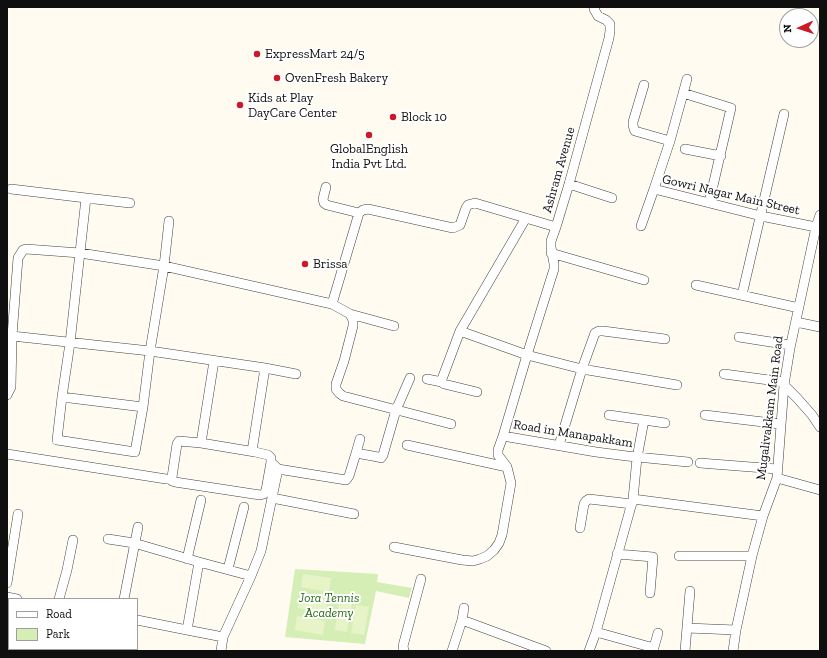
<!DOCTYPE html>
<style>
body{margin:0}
#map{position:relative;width:827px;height:658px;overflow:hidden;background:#fffbf0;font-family:"Zilla Slab",serif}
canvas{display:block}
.frame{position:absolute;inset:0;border:8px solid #0f0f0f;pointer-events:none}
.legend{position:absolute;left:8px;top:598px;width:130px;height:52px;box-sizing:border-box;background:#fff;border:1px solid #9f9f9f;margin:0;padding:5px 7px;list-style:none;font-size:12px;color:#0f0f0f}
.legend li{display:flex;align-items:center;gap:8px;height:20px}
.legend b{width:20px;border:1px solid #9f9f9f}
.north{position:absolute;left:779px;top:8px;width:40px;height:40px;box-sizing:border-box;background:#fff;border:1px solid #9f9f9f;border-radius:50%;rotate:267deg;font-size:11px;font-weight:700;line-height:16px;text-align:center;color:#0f0f0f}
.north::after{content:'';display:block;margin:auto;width:14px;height:18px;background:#cc1929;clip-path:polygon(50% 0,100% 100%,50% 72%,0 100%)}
</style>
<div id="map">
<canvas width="827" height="658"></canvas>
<div class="frame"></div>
<ul class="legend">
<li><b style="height:5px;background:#fff"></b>Road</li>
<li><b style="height:11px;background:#d5eeb5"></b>Park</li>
</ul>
<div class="north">N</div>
</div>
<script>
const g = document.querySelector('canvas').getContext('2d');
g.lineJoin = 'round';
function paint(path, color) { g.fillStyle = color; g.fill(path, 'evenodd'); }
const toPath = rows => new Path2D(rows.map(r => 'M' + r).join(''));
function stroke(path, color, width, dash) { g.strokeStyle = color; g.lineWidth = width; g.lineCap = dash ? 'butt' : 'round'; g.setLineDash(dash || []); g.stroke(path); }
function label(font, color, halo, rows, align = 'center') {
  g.font = font + ' "Zilla Slab",serif'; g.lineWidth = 4; g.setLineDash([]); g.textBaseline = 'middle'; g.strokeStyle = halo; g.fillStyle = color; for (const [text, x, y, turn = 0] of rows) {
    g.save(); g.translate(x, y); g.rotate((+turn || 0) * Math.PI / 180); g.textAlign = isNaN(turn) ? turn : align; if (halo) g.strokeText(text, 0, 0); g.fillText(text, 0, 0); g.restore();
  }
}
const green = toPath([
 [295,569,378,574,377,582,412,588,409,598,376,591,365,644,285,637]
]);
const pitch = toPath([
 [303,574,331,578,329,592,301,587],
 [300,595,328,600,326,613,298,608],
 [339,602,352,604,347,632,335,630],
 [356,605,369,607,364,635,351,633],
 [297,616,325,621,323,635,295,630]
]);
const minor = toPath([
 [644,85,633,122,633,125,634,129,635,131,670,141,654,189],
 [683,93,731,108,709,203],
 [670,141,687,79],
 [685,149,721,156],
 [569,184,612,198],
 [326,187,323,199,324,203,327,205,359,213],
 [11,189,86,198,70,343,62,397,57,440,135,452,143,407,150,351,265,368,296,374],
 [86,198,130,203],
 [526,218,460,331,527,355,503,436,596,452,627,456,688,462],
 [641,226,654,189,761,216,816,227],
 [556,227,551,241,551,247,554,264,554,269,527,355,582,369,677,385],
 [551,253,644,280],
 [696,285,799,308],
 [742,295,784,114],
 [332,304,359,213,363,210,368,209,453,228,460,225,466,208,468,205,471,204,475,203,556,227,569,184,609,38,610,31,610,24,606,20,598,16,594,9,595,7],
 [350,314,394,326],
 [796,322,820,327],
 [460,331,442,379,442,382,444,384,477,392],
 [12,336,150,351,164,266,169,221],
 [739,337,790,345],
 [724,374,784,382],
 [427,379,442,382],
 [784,385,797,398,812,415,820,427],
 [7,395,11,387,12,336,18,258,23,250,26,249,80,253,164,266,332,304,350,314,353,320,353,326,344,361,336,384,336,389,339,393,343,396,451,424],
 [62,397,143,407],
 [609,415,665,423],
 [705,415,780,424],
 [201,443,214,361],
 [407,445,507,467],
 [559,445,582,369,595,333,599,331,603,331,665,339],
 [252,451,265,368],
 [356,453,360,439],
 [7,454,166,479],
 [271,462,271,458,268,455,255,452,201,443,179,441,177,444,172,477,172,481,175,482,260,495,264,494,266,490,271,462,278,469,346,480,349,476,356,453,378,457,381,458,383,455,396,410,410,378],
 [700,463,777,469],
 [777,478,820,490],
 [272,498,354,514],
 [633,499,637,458,644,420],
 [580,528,584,504,586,501,589,499,632,504],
 [108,539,134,543,199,562,251,576],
 [394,547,462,560,473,561,480,559,487,556,494,550,499,543,502,535,511,483,507,467,498,455,498,450,503,436],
 [617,554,653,557,650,593],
 [679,556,752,556],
 [187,559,201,500],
 [228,569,244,507],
 [7,583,18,514],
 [7,597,17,599],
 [59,599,67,570,73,540],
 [124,599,138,527],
 [137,620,187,630,223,637,221,651],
 [462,620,546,651],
 [687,628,736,630],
 [187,630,199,562],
 [596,632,654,648],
 [223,637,251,576,261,551,278,469],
 [48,651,48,649],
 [103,651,104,649],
 [404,651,403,646,421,579],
 [452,651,462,620,464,608],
 [589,651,596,632,633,499,763,516],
 [653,651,658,633],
 [685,651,690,591],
 [733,651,736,630,752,556,763,516,777,478,784,385,790,348,801,297,816,227,820,215]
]);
const markers = [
 [257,54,4,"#cc1929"],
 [277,78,4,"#cc1929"],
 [240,105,4,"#cc1929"],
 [393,117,4,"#cc1929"],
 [369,135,4,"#cc1929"],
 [305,264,4,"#cc1929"]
];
const poiNames = [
 ["ExpressMart 24/5",265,54],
 ["OvenFresh Bakery",285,78],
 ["Kids at Play",248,98],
 ["DayCare Center",248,113],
 ["Block 10",401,117],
 ["GlobalEnglish",369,149,"center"],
 ["India Pvt Ltd.",369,164,"center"],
 ["Brissa",313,264]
];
const streetNames = [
 ["Ashram Avenue",559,170,-74],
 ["Gowri Nagar Main Street",731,195,13],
 ["Mugalivakkam Main Road",770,408,-83],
 ["Road in Manapakkam",573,434,9]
];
const parkNames = [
 ["Jora Tennis",329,598],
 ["Academy",329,613]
];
paint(green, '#d5eeb5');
paint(pitch, '#e7f4c8');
stroke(minor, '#424242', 10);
stroke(minor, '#fff', 9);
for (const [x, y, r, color] of markers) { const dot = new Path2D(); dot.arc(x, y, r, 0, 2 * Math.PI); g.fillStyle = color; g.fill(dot); stroke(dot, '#fff', 1.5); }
label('13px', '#0f0f0f', '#fff', poiNames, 'left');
label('13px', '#0f0f0f', '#fff', streetNames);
label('italic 13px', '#2d6d18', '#fff', parkNames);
</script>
